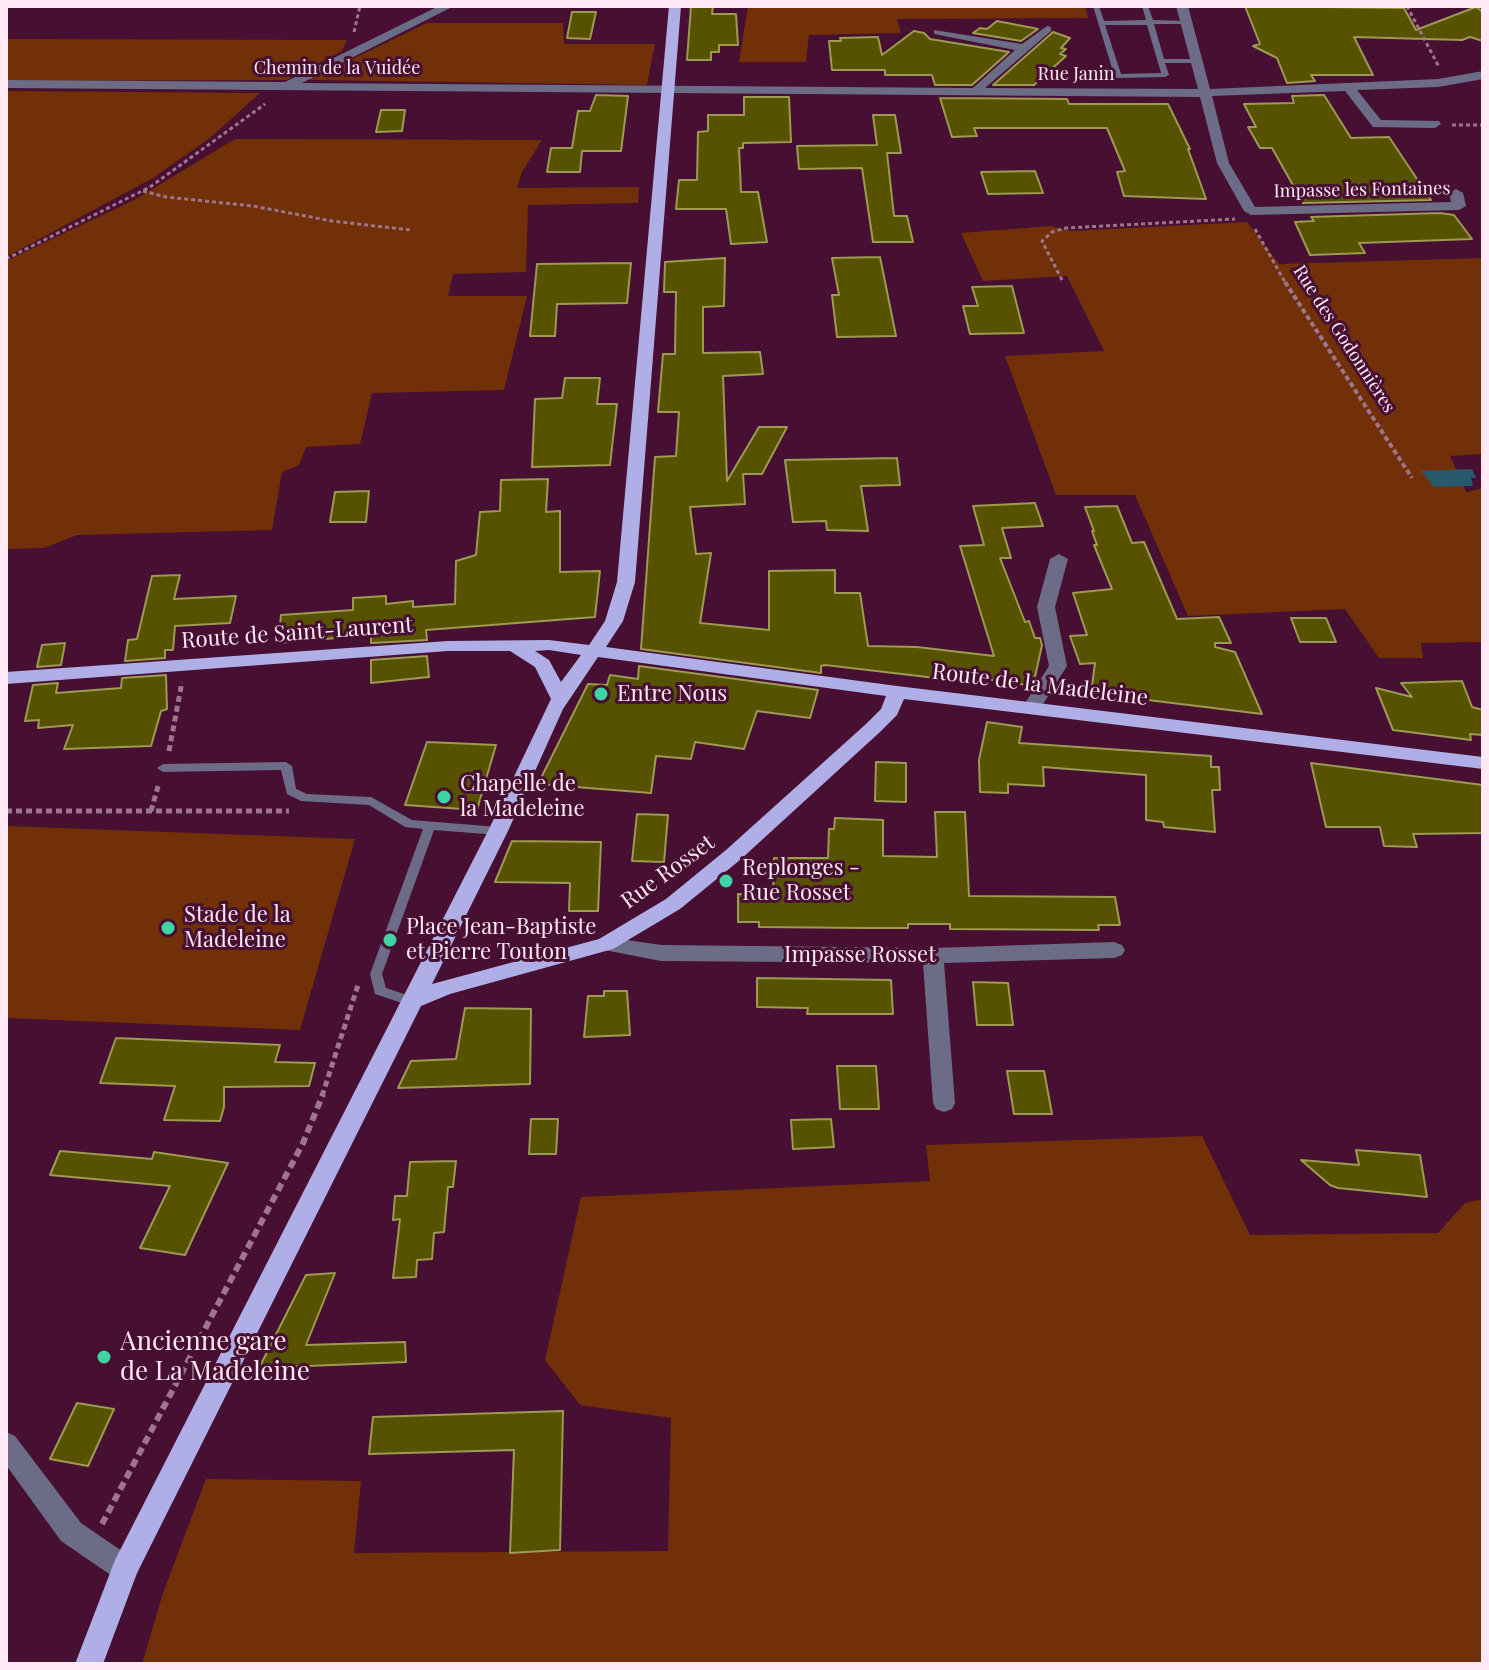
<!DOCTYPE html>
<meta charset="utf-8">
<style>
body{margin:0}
#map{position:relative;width:1489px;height:1670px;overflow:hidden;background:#470f32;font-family:"Playfair Display",serif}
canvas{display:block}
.frame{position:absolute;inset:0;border:8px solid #ffe9f4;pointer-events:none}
</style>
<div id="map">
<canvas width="1489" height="1670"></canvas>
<div class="frame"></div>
</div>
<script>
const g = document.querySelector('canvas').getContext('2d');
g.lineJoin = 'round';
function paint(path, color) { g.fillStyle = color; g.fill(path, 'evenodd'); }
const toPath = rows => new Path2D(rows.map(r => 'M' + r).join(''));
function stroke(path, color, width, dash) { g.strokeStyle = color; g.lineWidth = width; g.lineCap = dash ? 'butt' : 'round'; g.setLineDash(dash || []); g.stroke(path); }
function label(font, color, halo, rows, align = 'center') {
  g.font = font + ' "Playfair Display",serif'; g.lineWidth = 6; g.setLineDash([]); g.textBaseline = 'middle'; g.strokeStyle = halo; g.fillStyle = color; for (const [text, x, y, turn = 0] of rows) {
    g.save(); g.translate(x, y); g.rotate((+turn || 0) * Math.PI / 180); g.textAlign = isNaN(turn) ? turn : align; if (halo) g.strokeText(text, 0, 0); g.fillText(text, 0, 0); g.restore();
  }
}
const green = toPath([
 [748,6,1085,6,1088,18,897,19,901,33,809,35,806,62,739,62],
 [427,23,563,23,564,44,655,44,647,85,309,80],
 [6,39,347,40,342,51,287,80,6,81],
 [6,91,260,93,210,138,153,178,6,257],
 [235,139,542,140,522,172,517,188,639,187,638,203,528,205,526,272,453,274,448,296,527,296,504,390,372,393,360,444,306,447,299,465,282,472,272,530,77,535,44,548,6,549,6,261,134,200],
 [1247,222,1279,264,1483,258,1483,454,1450,456,1466,492,1483,488,1483,642,1421,643,1423,658,1379,658,1345,609,1188,616,1135,495,1056,495,1005,356,1104,351,1067,276,983,281,961,233,1050,226,1071,231],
 [6,826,355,839,300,1030,6,1018],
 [1202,1136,1250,1235,1438,1233,1465,1203,1483,1199,1483,1664,142,1664,163,1593,206,1479,361,1481,354,1553,668,1551,671,1418,580,1405,545,1360,581,1197,930,1181,926,1145]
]);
const water = toPath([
 [1472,469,1476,478,1471,478,1473,486,1434,487,1421,471]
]);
const building = toPath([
 [691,6,713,6,712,14,736,14,738,45,719,45,719,52,711,52,711,60,687,60,691,6],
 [1245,6,1404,8,1416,30,1476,7,1483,12,1483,41,1470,37,1462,40,1354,37,1373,75,1311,75,1315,81,1287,83,1277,58,1253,46,1260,44,1245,6],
 [572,12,596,12,590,39,567,38,572,12],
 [997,21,1038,29,1021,41,973,33,980,28,987,29,997,21],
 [914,31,924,33,930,39,1009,52,972,85,935,85,932,75,885,75,885,70,832,70,829,41,841,41,840,38,878,37,882,55,914,31],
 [1053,32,1070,38,1061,48,1066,49,1060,54,1066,56,1034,85,993,85,1053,32],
 [596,95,628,96,621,151,582,151,580,172,547,172,551,148,572,148,578,111,590,111,596,95],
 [1324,95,1351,138,1389,137,1431,200,1303,203,1272,148,1260,148,1248,127,1256,127,1244,104,1294,103,1292,96,1324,95],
 [744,97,789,97,791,142,743,143,743,148,739,148,741,192,758,192,767,242,731,244,726,209,676,209,679,180,697,180,698,132,708,131,708,115,744,115,744,97],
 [940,98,1067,99,1069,104,1168,104,1190,149,1188,149,1206,199,1124,196,1117,172,1125,171,1107,128,974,128,977,136,952,137,940,98],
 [381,110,405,110,402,131,376,132,381,110],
 [873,115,895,115,901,153,887,153,894,216,907,216,913,242,873,242,862,168,799,169,797,146,877,145,873,115],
 [1035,171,1043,193,988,194,981,172,1035,171],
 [1440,213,1454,215,1472,239,1359,243,1365,253,1310,255,1295,222,1314,221,1311,217,1440,213],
 [880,257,896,336,837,337,832,295,839,295,832,258,880,257],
 [725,258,724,306,703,307,703,353,760,352,763,374,723,376,727,481,759,427,787,427,762,474,743,474,745,504,690,507,696,554,711,553,700,623,769,630,769,571,835,570,835,593,860,593,868,646,917,647,994,656,960,546,984,545,973,506,1035,503,1043,526,1002,528,1011,558,1000,558,1025,622,1029,621,1035,638,1040,638,1042,645,1033,686,986,679,987,684,825,665,821,666,821,673,641,649,655,457,676,456,679,412,658,412,663,354,675,354,676,292,664,292,665,262,725,258],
 [631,263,627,303,557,304,555,336,530,336,537,264,631,263],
 [1012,286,1024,333,970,334,963,306,978,306,972,287,1012,286],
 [565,378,600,378,597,404,617,404,610,465,532,467,535,399,562,398,565,378],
 [897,458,900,485,861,486,868,531,827,530,826,521,793,522,785,460,897,458],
 [548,479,546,512,560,511,560,572,600,571,595,617,426,630,427,640,371,643,371,635,278,643,281,615,353,610,353,598,386,596,386,604,413,601,413,607,455,604,456,561,476,555,480,512,500,511,501,480,548,479],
 [369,491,366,522,330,522,335,492,369,491],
 [1117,506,1132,543,1144,542,1177,619,1219,617,1231,643,1215,643,1215,647,1235,652,1262,714,1091,693,1095,663,1080,664,1070,636,1087,635,1073,593,1112,589,1094,545,1097,545,1092,531,1094,531,1085,507,1117,506],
 [180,575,174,599,236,596,230,623,175,626,173,650,165,650,165,658,125,661,128,640,137,639,152,576,180,575],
 [1291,618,1326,618,1336,642,1300,642,1291,618],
 [65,643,61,665,37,667,42,645,65,643],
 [427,656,429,677,371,683,371,660,427,656],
 [639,666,818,690,810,718,757,711,744,749,695,742,691,759,656,756,651,793,538,784,588,684,607,685,610,675,638,679,639,666],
 [166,675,167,709,161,711,151,746,64,749,73,725,38,728,39,720,25,721,33,685,58,683,56,693,121,688,122,678,166,675],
 [1462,681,1472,707,1483,710,1483,735,1470,734,1471,740,1393,730,1376,688,1412,697,1401,683,1462,681],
 [987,722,1022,727,1019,743,1211,756,1211,767,1219,767,1220,790,1212,790,1215,832,1164,827,1163,822,1146,820,1146,775,1043,767,1044,786,1008,784,1008,793,980,792,979,760,987,722],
 [427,742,496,745,477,810,405,805,427,742],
 [876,762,906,763,906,802,875,801,876,762],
 [1311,763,1483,785,1483,833,1413,834,1417,847,1384,846,1380,827,1326,827,1311,763],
 [935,812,965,812,969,896,1115,897,1120,925,1098,925,1099,930,950,929,950,924,908,924,908,928,865,928,759,927,759,922,738,922,738,894,773,895,774,858,828,858,829,829,834,829,835,818,883,820,883,856,937,857,935,812],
 [637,814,668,815,664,862,632,861,637,814],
 [512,841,601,842,598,911,569,911,570,883,495,882,512,841],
 [757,978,891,980,893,1014,807,1014,808,1008,757,1007,757,978],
 [973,982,1008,983,1013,1025,977,1025,973,982],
 [604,991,627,991,630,1035,584,1037,588,996,604,996,604,991],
 [465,1008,531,1009,530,1084,398,1088,411,1061,456,1059,465,1008],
 [116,1038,280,1045,275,1062,315,1063,309,1086,224,1087,224,1107,220,1121,164,1120,175,1086,100,1083,116,1038],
 [837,1066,876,1066,879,1109,840,1109,837,1066],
 [1007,1071,1044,1071,1052,1114,1014,1114,1007,1071],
 [531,1119,558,1119,556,1154,529,1154,531,1119],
 [831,1119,834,1147,793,1149,791,1120,831,1119],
 [1356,1150,1420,1155,1427,1197,1338,1188,1330,1185,1301,1160,1359,1165,1356,1150],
 [60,1151,152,1159,154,1152,228,1163,185,1255,140,1248,170,1186,50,1175,60,1151],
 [456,1161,453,1187,448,1187,444,1232,434,1233,432,1259,417,1260,416,1277,393,1278,400,1219,393,1220,395,1196,407,1196,410,1162,456,1161],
 [335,1273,306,1345,405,1342,406,1362,259,1368,306,1275,335,1273],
 [77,1403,114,1409,88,1466,50,1459,77,1403],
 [563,1411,560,1550,510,1553,514,1450,369,1454,373,1417,563,1411]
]);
const pathFar3 = toPath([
 [1407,6,1439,67],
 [354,32,360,6],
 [1452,125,1483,125],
 [143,191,166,197,253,206,332,221,411,230],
 [1255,229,1286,284],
 [6,259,150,187,265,104],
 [1062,280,1042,241,1052,232,1066,228,1235,219]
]);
const pathFar2 = toPath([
 [1285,282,1412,478]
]);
const pathFar1 = toPath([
 [169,751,182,682],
 [6,811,289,811],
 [151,811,159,783],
 [322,1096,358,985]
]);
const path = toPath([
 [102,1524,303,1143,323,1094]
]);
const lane = toPath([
 [1093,6,1099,6,1104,21,1146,20,1142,6,1148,6,1153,20,1187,21,1188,22,1185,24,1154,24,1164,59,1194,59,1198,61,1194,63,1165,63,1169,75,1165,77,1115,78,1093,6],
 [1105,25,1147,25,1161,73,1121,74,1105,25],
 [1478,6,1483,6,1483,9,1479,7,1478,6],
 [286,762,292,766,296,789,307,794,371,797,412,820,498,827,504,831,498,835,434,830,382,974,386,988,416,998,418,1001,416,1004,411,1006,375,994,370,974,423,829,405,827,369,805,301,801,287,794,281,770,163,772,157,768,163,764,286,762]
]);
const street = toPath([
 [439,6,454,6,302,83,973,88,1015,50,934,34,934,30,1022,44,1047,26,1051,27,1051,31,985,88,1198,89,1176,6,1188,6,1210,89,1438,79,1483,71,1483,79,1438,87,1357,90,1381,120,1439,121,1441,124,1435,128,1373,127,1345,91,1212,96,1229,163,1255,207,1451,202,1449,193,1456,189,1463,193,1466,206,1459,210,1251,215,1244,211,1217,163,1200,97,6,88,6,80,285,82,439,6],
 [1059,554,1068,559,1055,607,1067,666,1038,712,1031,714,1022,708,1049,666,1037,607,1050,559,1059,554],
 [606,937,661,945,933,948,1114,942,1122,945,1125,950,1122,955,1114,958,944,963,955,1103,952,1109,944,1112,936,1109,933,1103,923,963,661,961,599,949,595,944,599,939,606,937],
 [6,1432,15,1436,81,1523,135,1560,139,1569,135,1578,125,1582,115,1578,61,1541,6,1465,6,1432]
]);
const primary = toPath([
 [669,6,681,6,635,582,623,621,606,647,897,686,1483,757,1483,769,904,699,897,715,880,732,740,860,680,909,613,949,450,994,421,1006,137,1573,103,1664,75,1664,115,1560,488,831,551,699,535,667,510,651,448,651,6,684,6,672,448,641,549,640,589,645,605,621,617,582,669,6],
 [549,650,581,655,561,682,549,660,535,651,549,650],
 [598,657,886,696,881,709,866,724,726,850,666,899,599,939,432,984,508,831,563,709,598,657]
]);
const markers = [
 [601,694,8,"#3ed4a3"],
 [444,797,8,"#3ed4a3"],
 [726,881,8,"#3ed4a3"],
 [168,928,8,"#3ed4a3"],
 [390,940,8,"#3ed4a3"],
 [104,1357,8,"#3ed4a3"]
];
const farStreetnames = [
 ["Chemin de la Vuidée",337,68],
 ["Rue Janin",1076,74],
 ["Impasse les Fontaines",1362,190,-1],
 ["Rue des Godonnières",1344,339,57]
];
const streetNames = [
 ["Route de Saint-Laurent",297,633,-4],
 ["Route de la Madeleine",1040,685,7],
 ["Rue Rosset",668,872,-36],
 ["Impasse Rosset",860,955]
];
const poiNames = [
 ["Entre Nous",617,694],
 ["Chapelle de",460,784],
 ["la Madeleine",460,809],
 ["Replonges -",742,868],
 ["Rue Rosset",742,893],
 ["Stade de la",184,915],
 ["Madeleine",184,940],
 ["Place Jean-Baptiste",406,927],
 ["et Pierre Touton",406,952]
];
const nearPoinames = [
 ["Ancienne gare",120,1342],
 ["de La Madeleine",120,1372]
];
paint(green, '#713008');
paint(water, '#29596c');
paint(building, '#565200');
stroke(building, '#9d9a53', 2);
stroke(pathFar3, '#9d758d', 3, [4, 3]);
stroke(pathFar2, '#9d758d', 4, [5, 3]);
stroke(pathFar1, '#9d758d', 5, [6, 4]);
stroke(path, '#9d758d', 6, [8, 5]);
paint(lane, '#6c6c87');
paint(street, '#6c6c87');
paint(primary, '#b0aee6');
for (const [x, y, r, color] of markers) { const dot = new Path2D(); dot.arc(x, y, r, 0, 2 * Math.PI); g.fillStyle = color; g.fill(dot); stroke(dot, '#470f32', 3); }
label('18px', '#ffe9f4', '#470f32', farStreetnames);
label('22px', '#ffe9f4', '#470f32', streetNames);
label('22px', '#ffe9f4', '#470f32', poiNames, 'left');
label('26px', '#ffe9f4', '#470f32', nearPoinames, 'left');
</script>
